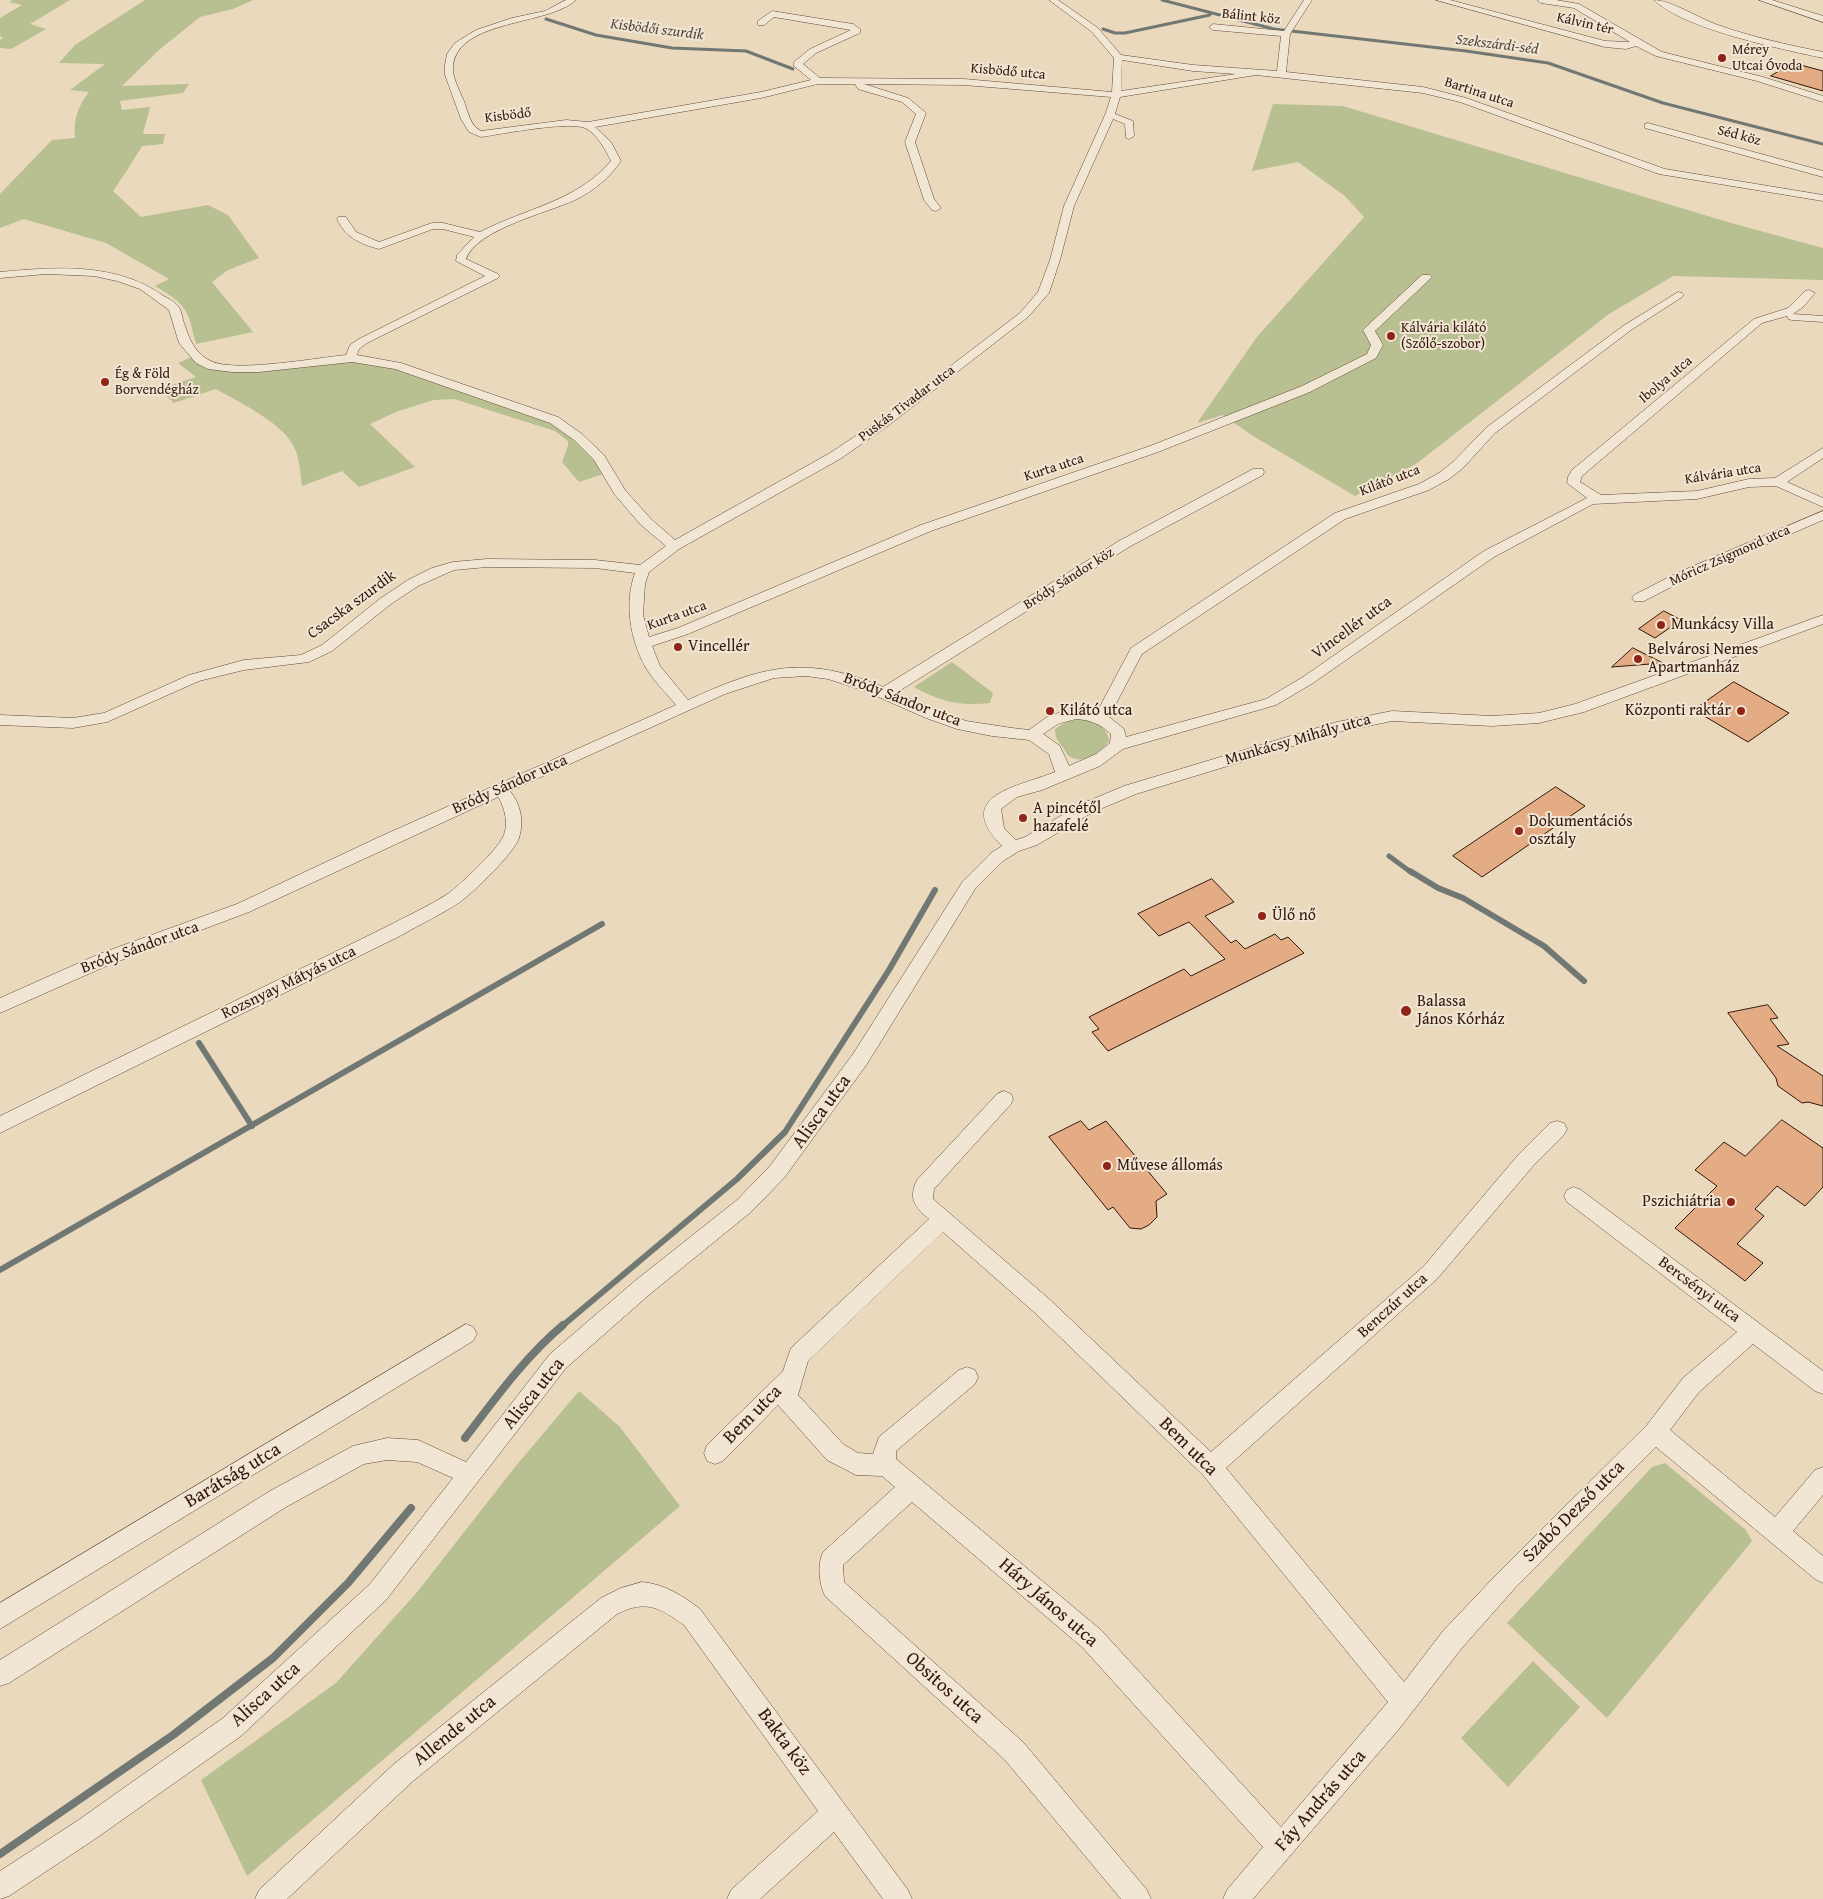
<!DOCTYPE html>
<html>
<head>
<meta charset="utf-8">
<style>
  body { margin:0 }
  canvas { display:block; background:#ead9bd }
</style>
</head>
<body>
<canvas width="1823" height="1899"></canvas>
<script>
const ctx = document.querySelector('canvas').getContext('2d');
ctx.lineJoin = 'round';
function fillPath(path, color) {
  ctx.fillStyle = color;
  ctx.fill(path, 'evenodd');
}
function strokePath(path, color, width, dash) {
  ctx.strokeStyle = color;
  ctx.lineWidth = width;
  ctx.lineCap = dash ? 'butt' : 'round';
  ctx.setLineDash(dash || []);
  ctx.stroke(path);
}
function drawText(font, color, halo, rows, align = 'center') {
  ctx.font = font + ' "Gentium Book Plus",serif';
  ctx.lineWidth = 4;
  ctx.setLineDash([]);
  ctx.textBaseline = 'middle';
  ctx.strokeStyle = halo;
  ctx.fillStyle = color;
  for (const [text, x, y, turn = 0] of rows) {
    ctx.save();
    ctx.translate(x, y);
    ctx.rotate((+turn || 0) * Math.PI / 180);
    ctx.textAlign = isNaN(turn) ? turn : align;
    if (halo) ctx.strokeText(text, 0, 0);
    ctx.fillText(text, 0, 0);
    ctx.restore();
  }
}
fillPath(new Path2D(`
  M 13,0 L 70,0 L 30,24 L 46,29 L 11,49 L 0,48 L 0,40 L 3,38 L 0,36 L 0,18 L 22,5 L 9,2 Z
  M 145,0 L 253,0 L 233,9 L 200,17 L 159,50 L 122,86 L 189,84 L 183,93 L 120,101 L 122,110 L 150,107 L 143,134 L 165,134 L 163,144 L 142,146 L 128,169 L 113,191 L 141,217 L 208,205 L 228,215 L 259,258 L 228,270 L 212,282 L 253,332 L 196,344 C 187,308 188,306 155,286 L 169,279 L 106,243 L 24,219 L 0,228 L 0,194 L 52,140 L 75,138 C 73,120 78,106 89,92 L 70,90 L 105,64 L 59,63 L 75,45 Z
  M 1273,104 L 1343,106 L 1731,223 L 1823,248 L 1823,280 L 1673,276 L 1609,314 L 1416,464 L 1355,496 L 1253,436 L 1223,415 L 1197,423 L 1257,337 L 1364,217 L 1346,197 L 1298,162 L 1252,171 Z
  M 194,356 L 232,368 L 352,358 L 397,366 L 554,420 L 609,472 L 579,482 L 562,462 L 568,446 L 568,441 L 555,431 L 454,399 L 433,400 L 396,412 L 370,424 L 415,467 L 359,487 L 342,471 L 302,486 C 300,473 300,459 294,447 C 283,423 239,402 216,389 L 174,403 L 160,389 L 196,377 L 178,363 Z
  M 952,662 L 993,693 L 990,703 C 959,706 941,702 914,687 Z
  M 1076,719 C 1091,721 1107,724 1109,741 C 1102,752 1082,766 1069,756 C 1066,754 1065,749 1062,746 C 1057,740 1055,738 1055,729 L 1069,720 Z
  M 579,1391 L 620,1427 L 680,1506 L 247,1876 L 201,1780 L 336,1683 L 418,1591 L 515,1467 Z
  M 1665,1463 L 1746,1530 L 1752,1541 L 1607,1718 L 1507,1623 L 1652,1467 Z
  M 1533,1661 L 1580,1707 L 1508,1787 L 1461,1738 Z`), '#b8bf90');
strokePath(new Path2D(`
  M 1162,0 L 1274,29 L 1466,51 L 1548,63 L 1663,103 L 1823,144
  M 546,19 L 596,35 L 672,48 L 746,51 L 793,69
  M 1103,29 L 1115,33 L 1125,33 L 1210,15`), '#717873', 3);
strokePath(new Path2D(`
  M 1389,856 L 1412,873`), '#717873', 5);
strokePath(new Path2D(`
  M 1410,871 L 1438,888 L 1463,898 L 1544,946 L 1584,981
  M 199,1043 L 252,1126
  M 0,1270 L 602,924
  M 561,1327 L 737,1179 L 785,1132 L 889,970 L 935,890`), '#717873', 6);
strokePath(new Path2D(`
  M 465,1438 C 495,1399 524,1358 563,1325
  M 0,1854 L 173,1735 L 273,1658 L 348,1583 L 411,1508`), '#717873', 8);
const building = new Path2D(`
  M 1793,63 L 1823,71 L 1823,91 L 1771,76 Z
  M 1664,611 L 1681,620 L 1655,638 L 1639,629 Z
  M 1633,648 L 1663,663 L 1612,667 Z
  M 1734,682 L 1789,713 L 1748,742 L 1694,710 Z
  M 1556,787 L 1585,806 L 1482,877 L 1453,856 Z
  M 1212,879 L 1234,902 L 1205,916 L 1231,943 L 1236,940 L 1245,949 L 1275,934 L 1281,940 L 1288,937 L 1304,953 L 1108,1051 L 1092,1032 L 1099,1029 L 1089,1017 L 1184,969 L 1191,976 L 1225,959 L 1189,922 L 1159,936 L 1138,914 Z
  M 1768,1005 L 1778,1018 L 1770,1019 L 1789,1044 L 1777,1046 L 1823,1076 L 1823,1106 L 1808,1102 L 1802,1103 L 1778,1086 L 1776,1078 L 1728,1013 Z
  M 1782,1120 L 1823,1148 L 1823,1187 L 1805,1206 L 1777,1186 L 1755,1209 L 1764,1216 L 1737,1244 L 1763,1263 L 1745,1281 L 1675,1228 L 1717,1186 L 1695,1170 L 1724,1142 L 1745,1156 Z
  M 1081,1121 L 1089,1130 L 1106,1121 L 1167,1194 L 1156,1201 L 1157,1217 L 1149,1225 L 1141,1229 L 1130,1228 L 1113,1207 L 1108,1210 L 1049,1137 Z`);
fillPath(building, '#e3ac85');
strokePath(building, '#34170b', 1);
const street = new Path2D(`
  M 566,0 L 576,0 C 548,26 458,19 453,66 C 452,77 459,89 463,99 C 468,110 469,125 481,131 L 566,120 L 588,122 L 761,92 L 811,80 L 794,66 L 794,62 L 810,49 L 851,30 L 774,17 L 764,25 L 758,25 L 758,21 L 772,11 L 853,24 L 860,29 L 860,33 L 816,53 L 803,64 L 820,78 L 964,79 L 1112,92 L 1114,58 L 1092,32 L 1049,0 L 1058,0 L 1098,28 L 1121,55 L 1193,65 L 1277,71 L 1281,36 L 1213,30 L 1209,27 L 1213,24 L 1284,31 L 1304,0 L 1312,0 L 1290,34 L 1286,72 L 1423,87 L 1466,98 L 1665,169 L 1823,195 L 1823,201 L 1659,174 L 1460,102 L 1423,93 L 1256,75 L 1120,97 L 1115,114 L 1133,121 L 1134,136 L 1129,139 L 1126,138 L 1125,124 L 1113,119 L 1074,206 L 1060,260 L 1049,293 L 1028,317 L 889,425 L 840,459 L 679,549 L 649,572 L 645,584 L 643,615 L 649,637 L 678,628 L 921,525 L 1150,446 L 1302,386 L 1367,354 L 1371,345 L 1363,330 L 1365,328 L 1422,275 L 1430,275 L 1432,277 L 1430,279 L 1375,331 L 1383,345 L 1376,358 L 1310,392 L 1158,452 L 931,531 L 688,634 L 652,646 L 660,666 L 688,700 C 763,666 804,654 883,687 L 1119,541 L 1253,469 L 1263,469 L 1264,472 L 1263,475 L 1129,547 L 896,693 L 966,721 L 1012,728 L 1029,730 L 1047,717 L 1064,711 L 1076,709 L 1097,712 L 1131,648 L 1335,513 L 1419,484 L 1439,473 L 1453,462 L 1487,427 L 1623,326 L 1678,292 L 1682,293 L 1684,295 L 1682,297 L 1631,330 L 1495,433 L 1463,468 L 1449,479 L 1429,490 L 1345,519 L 1142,654 L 1109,717 L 1124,729 L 1126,737 L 1266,699 L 1303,677 L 1484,551 L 1587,498 L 1567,483 L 1568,477 L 1572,470 L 1754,319 L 1788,308 L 1805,291 L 1809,290 L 1815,293 L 1803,307 L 1793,314 L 1823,316 L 1823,322 L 1792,320 L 1788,319 L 1787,316 L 1762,323 L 1582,476 L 1580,482 L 1601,495 L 1697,491 L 1749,479 L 1775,478 L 1823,448 L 1823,458 L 1787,482 L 1823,498 L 1823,507 L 1776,486 L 1749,487 L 1697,499 L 1593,504 L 1494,557 L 1313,683 L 1276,705 L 1123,749 L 1100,766 L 1042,790 L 1017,797 L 1001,809 L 1004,828 L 1016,840 L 1025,837 L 1081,804 L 1124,786 L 1337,722 L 1392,711 L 1492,716 L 1539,713 L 1575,704 L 1823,615 L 1823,624 L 1584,712 L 1539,723 L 1492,726 L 1392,721 L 1339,732 L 1136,794 L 1093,812 L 1037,845 L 1019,851 L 1003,861 L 975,889 L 867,1064 L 784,1178 L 751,1212 L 650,1294 L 566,1368 L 386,1600 L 241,1736 L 95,1839 L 9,1896 L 0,1899 L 0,1871 L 77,1821 L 223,1718 L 370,1584 L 453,1478 L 417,1462 L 387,1460 L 364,1464 L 286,1507 L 9,1683 L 0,1686 L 0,1660 L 270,1491 L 353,1446 L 387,1438 L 418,1440 L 466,1462 L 550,1354 L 636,1280 L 737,1200 L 770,1166 L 853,1054 L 963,881 L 991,853 L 1002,846 C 952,795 1018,787 1055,772 L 1049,754 L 1029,740 L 992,736 L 957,729 L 926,718 L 865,691 L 828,679 L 806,676 L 774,678 L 725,694 L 510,791 C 521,805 524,821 519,838 C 515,852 473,893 460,902 C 441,915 420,924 400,936 L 0,1133 L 0,1116 L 388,926 C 408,915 430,906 449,893 C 461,884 497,850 503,837 C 509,826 505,807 498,797 L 249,912 L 111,964 L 0,1013 L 0,998 L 99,954 L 237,904 L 377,838 L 676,705 C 666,693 654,681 646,668 C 630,640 624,603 635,573 L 595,568 L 487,567 L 454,570 L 418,586 L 391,604 L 332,651 L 309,662 L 244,670 L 199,681 L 107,722 L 73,728 L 0,725 L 0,715 L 73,718 L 104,713 L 189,675 L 244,660 L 301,655 L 322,645 L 381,598 L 408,580 L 432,568 L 453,562 L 487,559 L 595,560 L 640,565 L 666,546 L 641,525 L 615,495 L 594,460 L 574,440 L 550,423 L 395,369 L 352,362 L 259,372 L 232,372 L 208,369 L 196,363 L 179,343 L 169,310 L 140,289 L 117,281 L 94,276 L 46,274 L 0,278 L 0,272 C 55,267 115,262 162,295 C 167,298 174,301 178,306 C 181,309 182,316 183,320 C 189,338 194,354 213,362 C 238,372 316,358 346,355 L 350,345 L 359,339 L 485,276 L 456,261 L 457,255 L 474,237 L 443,229 L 433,229 L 379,249 C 360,244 345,237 337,219 L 338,217 L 346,217 L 356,232 L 379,242 L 432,223 L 443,223 L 480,232 C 526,208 576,202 611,161 C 606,150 596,133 585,128 C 569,121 501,134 481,137 L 469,132 L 461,119 L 445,75 L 445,65 L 447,54 L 455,43 L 476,30 L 512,18 L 545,11 ZM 1122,60 L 1193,71 L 1236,74 L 1121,91 ZM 818,84 L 855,84 L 858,89 L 902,102 L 916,114 L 905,142 L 924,200 L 932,210 L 936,211 L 941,208 L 934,199 L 915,142 L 926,113 L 908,98 L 864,84 L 964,85 L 1111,97 L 1105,115 L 1064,206 L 1050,260 L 1038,292 L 1020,313 L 881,419 L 830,453 L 675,540 L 651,519 L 625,490 L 604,455 L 582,434 L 558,417 L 401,363 L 357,355 L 359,349 L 367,343 L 498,278 L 500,276 L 498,274 L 466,259 C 477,229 547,213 575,200 C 594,191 609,178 621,161 L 611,142 L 595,127 L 761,98 ZM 1076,719 C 1091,720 1100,724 1111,734 L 1110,743 L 1096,754 L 1069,766 L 1060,746 L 1043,734 L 1058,724 Z
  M 1436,0 L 1450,0 L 1605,41 L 1630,42 L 1574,8 L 1541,3 L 1537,0 L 1556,0 L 1579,4 L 1662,52 L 1763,77 L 1823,96 L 1823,102 L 1757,81 L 1656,56 L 1636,46 L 1626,49 L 1605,47 Z
  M 1654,0 C 1671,0 1700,19 1718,25 C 1752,37 1788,45 1823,52 L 1823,58 C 1781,49 1683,29 1654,0 Z
  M 1759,0 L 1772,0 L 1823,16 L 1823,22 Z
  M 1648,123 L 1823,171 L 1823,177 L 1645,128 L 1645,124 Z
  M 1823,511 L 1823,520 L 1687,579 L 1644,601 L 1634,601 L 1632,598 L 1634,595 L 1677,573 Z
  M 1004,1091 L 1011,1094 L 1013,1099 L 1011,1104 L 934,1189 L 933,1199 L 1048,1298 L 1211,1452 L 1423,1267 L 1519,1154 L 1550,1123 L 1557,1121 L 1564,1123 L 1567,1129 L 1564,1135 L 1533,1166 L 1437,1279 L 1226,1468 L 1404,1682 L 1443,1631 L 1499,1572 L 1647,1425 L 1683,1378 L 1737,1332 L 1567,1202 L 1564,1196 L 1567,1190 L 1574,1187 L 1581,1190 L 1823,1371 L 1823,1394 L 1815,1391 L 1753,1344 L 1699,1392 L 1670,1430 L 1775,1517 L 1815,1470 L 1823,1467 L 1823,1495 L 1793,1531 L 1823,1556 L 1823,1583 L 1815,1579 L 1656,1447 L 1515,1588 L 1461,1649 L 1399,1729 L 1253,1899 L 1223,1899 L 1227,1890 L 1263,1847 L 1083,1648 L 912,1502 L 843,1565 L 844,1582 L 1023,1742 L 1147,1890 L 1151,1899 L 1121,1899 L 1005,1760 L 825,1596 C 819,1583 817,1565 823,1552 L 895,1487 L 882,1476 L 856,1475 L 827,1460 L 778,1405 L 723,1461 L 715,1464 L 707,1461 L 704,1453 L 707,1445 L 783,1371 L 791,1348 L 929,1219 C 915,1207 908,1199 917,1180 L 997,1094 ZM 943,1232 L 1034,1312 L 1203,1475 L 1388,1702 L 1281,1827 L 1101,1630 L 896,1459 L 896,1451 L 975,1384 L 978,1377 L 975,1370 L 967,1367 L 959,1370 L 879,1437 L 873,1454 L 858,1453 L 843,1444 L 798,1395 L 808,1361 Z
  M 466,1324 L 473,1327 L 477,1334 L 473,1341 L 0,1629 L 0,1603 Z
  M 642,1582 C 665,1584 683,1596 700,1609 L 908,1890 L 912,1899 L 883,1899 L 834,1832 L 760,1899 L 727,1899 L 731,1890 L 818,1811 L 684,1625 C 660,1608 646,1599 617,1614 L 412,1782 L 287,1899 L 255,1899 L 259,1890 L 394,1764 L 601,1598 L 621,1588 Z`);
strokePath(street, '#624838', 1);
fillPath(street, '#f1e6d4');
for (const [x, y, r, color] of [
  [1722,58,5,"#8f2418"],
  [1391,336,5,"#8f2418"],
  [105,382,5,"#8f2418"],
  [1661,625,5,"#8f2418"],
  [678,647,5,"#8f2418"],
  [1638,659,5,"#8f2418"],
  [1050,711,5,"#8f2418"],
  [1741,711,5,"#8f2418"],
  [1023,818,5,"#8f2418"],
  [1519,831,5,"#8f2418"],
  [1262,916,5,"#8f2418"],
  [1406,1011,6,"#8f2418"],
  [1107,1166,5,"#8f2418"],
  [1731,1202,5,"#8f2418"]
]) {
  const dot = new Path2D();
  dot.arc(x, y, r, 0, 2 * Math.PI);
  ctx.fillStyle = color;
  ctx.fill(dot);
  strokePath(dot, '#f1e6d4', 2);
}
drawText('14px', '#34170b', '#f1e6d4', [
  ["Bálint köz",1251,17,6],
  ["Kálvin tér",1585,24,13],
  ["Kisbödő utca",1008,72,5],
  ["Bartina utca",1479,93,18],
  ["Kisbödő",508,116,-7],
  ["Séd köz",1739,136,15],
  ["Ibolya utca",1666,380,-40],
  ["Puskás Tivadar utca",907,404,-37],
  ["Kurta utca",1054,468,-18],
  ["Kálvária utca",1723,474,-9],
  ["Kilátó utca",1390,481,-21],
  ["Móricz Zsigmond utca",1730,556,-24],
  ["Bródy Sándor köz",1069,579,-32],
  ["Kurta utca",677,616,-20]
]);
drawText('14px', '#34170b', '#f1e6d4', [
  ["Mérey",1732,50],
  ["Utcai Óvoda",1732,66],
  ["Kálvária kilátó",1401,328],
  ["(Szőlő-szobor)",1401,344],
  ["Ég & Föld",115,374],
  ["Borvendégház",115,390]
], 'left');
drawText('italic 15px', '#53483f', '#f1e6d4', [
  ["Kisbödői szurdik",657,30,7],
  ["Szekszárdi-séd",1497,45,7]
]);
drawText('16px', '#34170b', '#f1e6d4', [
  ["Csacska szurdik",352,605,-36],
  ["Vincellér utca",1352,628,-36],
  ["Bródy Sándor utca",902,700,21],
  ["Munkácsy Mihály utca",1298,740,-16],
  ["Bródy Sándor utca",510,785,-24],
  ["Bródy Sándor utca",140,948,-20],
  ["Rozsnyay Mátyás utca",289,983,-26],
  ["Bercsényi utca",1699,1290,37],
  ["Benczúr utca",1393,1306,-42]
]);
drawText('16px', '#34170b', '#f1e6d4', [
  ["Munkácsy Villa",1671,625],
  ["Vincellér",688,647],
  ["Belvárosi Nemes",1648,650],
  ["Apartmanház",1648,668],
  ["Kilátó utca",1060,711],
  ["Központi raktár",1731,711,"right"],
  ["A pincétől",1033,809],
  ["hazafelé",1033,827],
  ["Dokumentációs",1529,822],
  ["osztály",1529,840],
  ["Ülő nő",1272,916],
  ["Balassa",1417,1002],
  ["János Kórház",1417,1020],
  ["Művese állomás",1117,1166],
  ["Pszichiátria",1721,1202,"right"]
], 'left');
drawText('19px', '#34170b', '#f1e6d4', [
  ["Alisca utca",822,1112,-54],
  ["Alisca utca",534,1394,-51],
  ["Bem utca",753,1415,-45],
  ["Bem utca",1188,1447,45],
  ["Barátság utca",233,1476,-31],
  ["Szabó Dezső utca",1574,1512,-45],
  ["Háry János utca",1048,1603,41],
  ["Obsitos utca",944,1688,42],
  ["Alisca utca",266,1695,-42],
  ["Allende utca",455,1731,-39],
  ["Bakta köz",784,1742,54],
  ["Fáy András utca",1321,1801,-49]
]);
</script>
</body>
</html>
